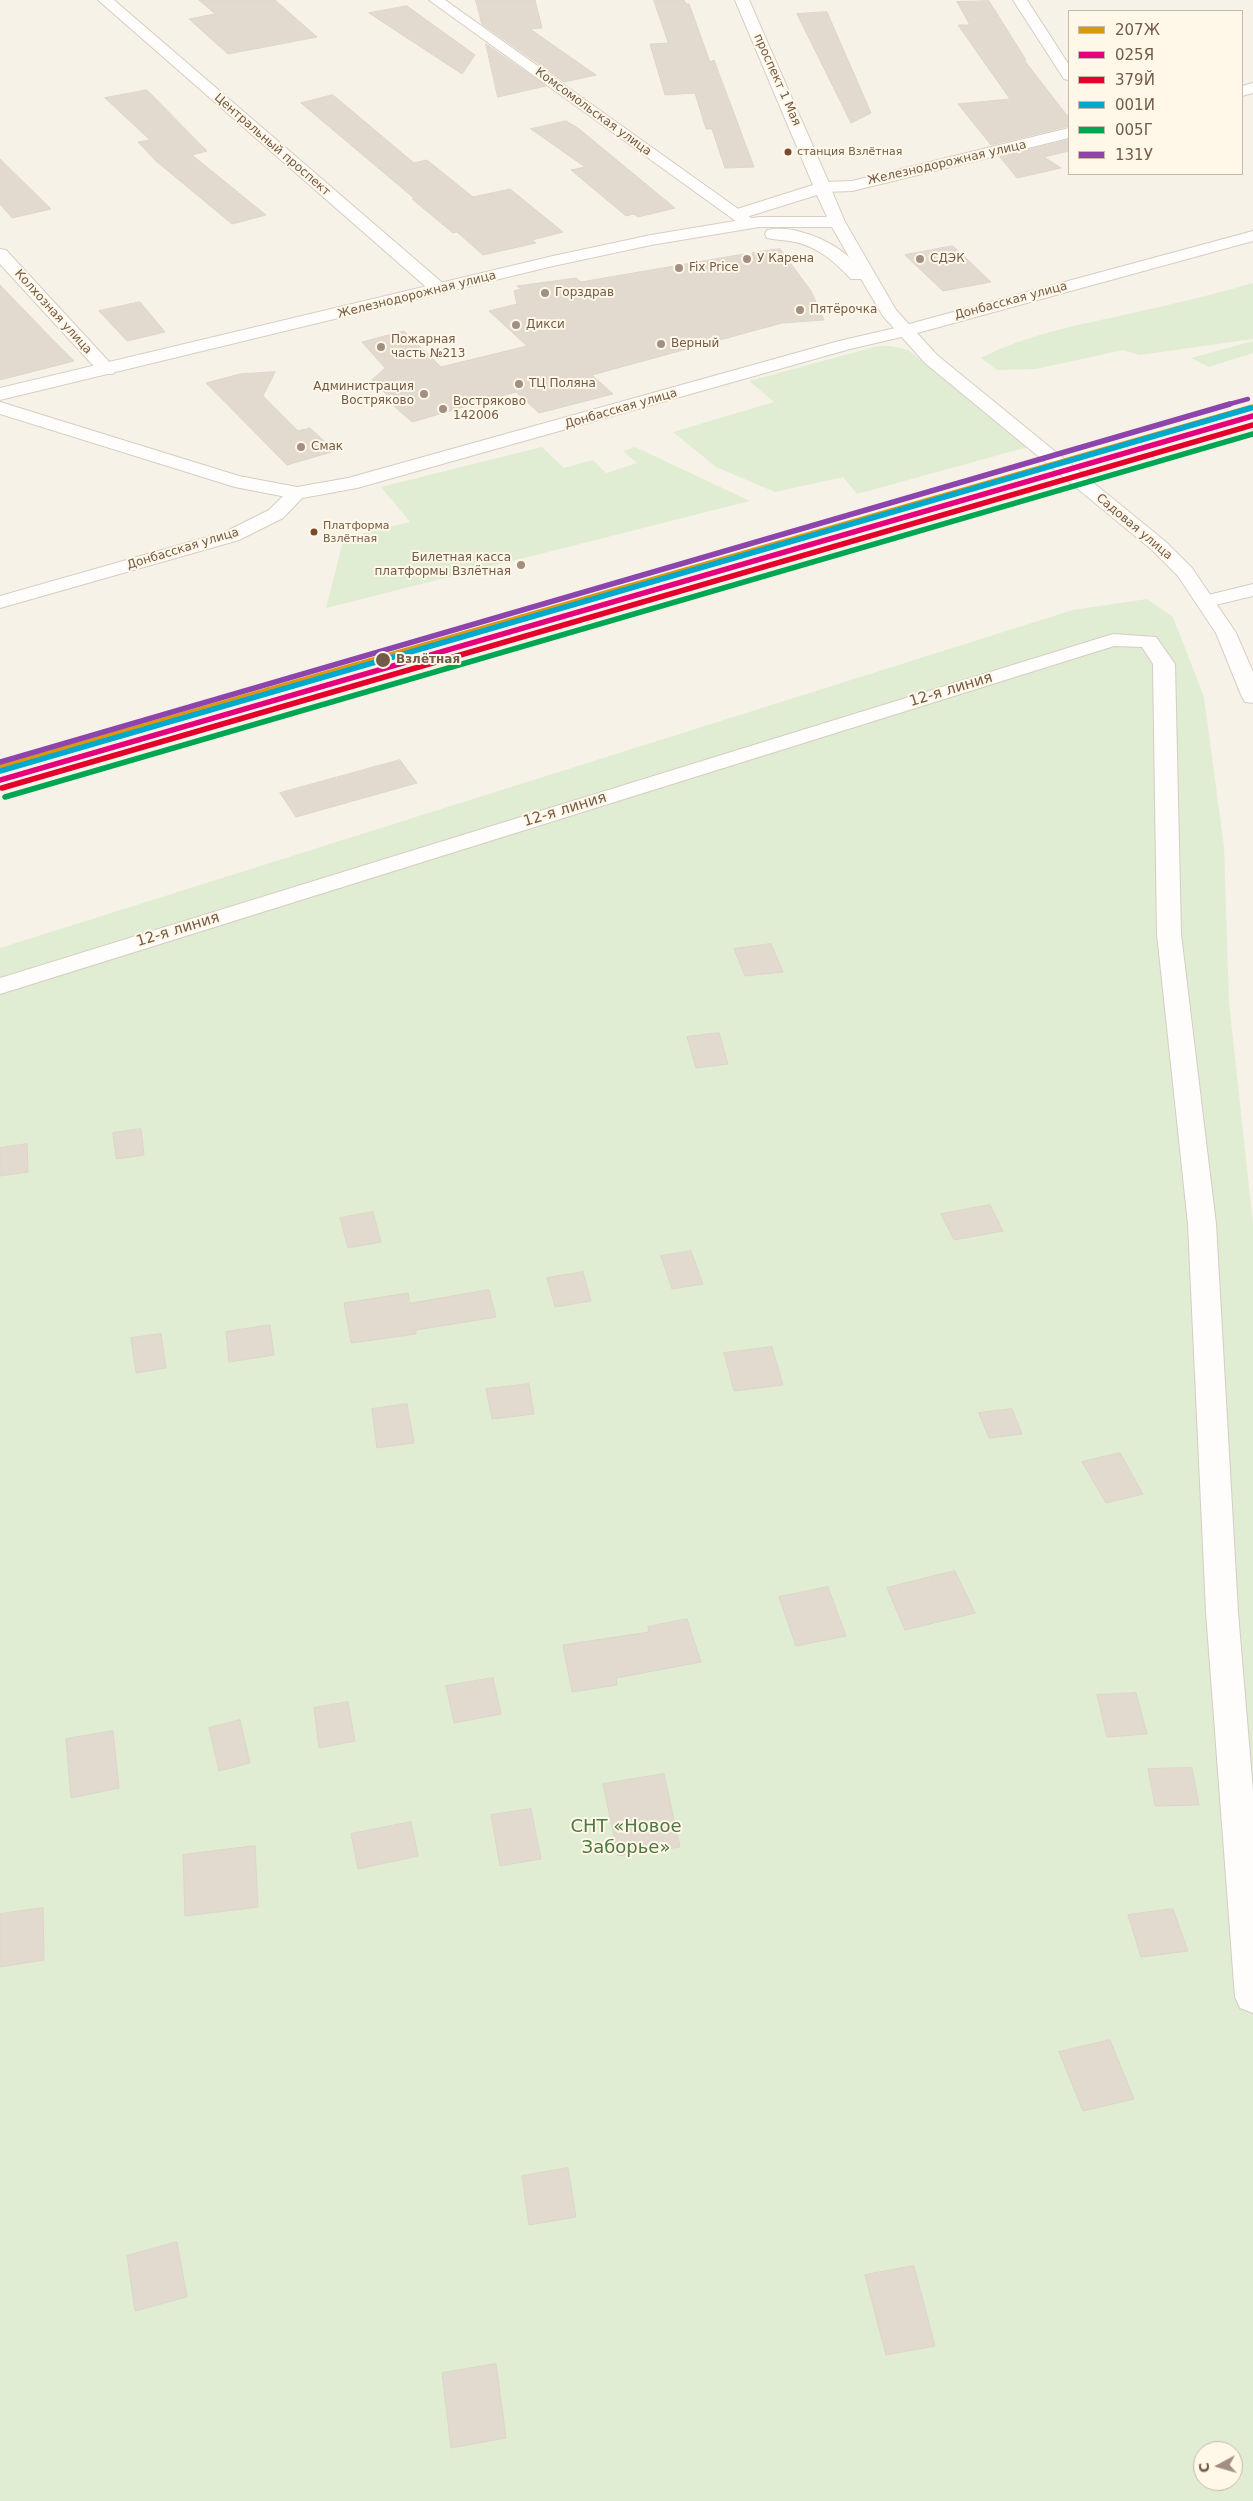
<!DOCTYPE html>
<html>
<head>
<meta charset="utf-8">
<style>
  body { margin:0 }
  #map { position:relative; width:1253px; height:2501px; overflow:hidden; background:#f6f2e8; font-family:"DejaVu Sans",sans-serif }
  canvas { display:block }
  .legend { position:absolute; left:1068px; top:10px; width:175px; height:165px; box-sizing:border-box; background:#fff7e7; border:1px solid #c7b9a8; margin:0; padding:6px 9px; list-style:none; font-size:15px; color:#735b49 }
  .legend li { display:flex; align-items:center; gap:10px; height:25px }
  .legend b { width:25px; border:1px solid #c7b9a8 }
  .north { position:absolute; left:1193px; top:2441px; width:50px; height:50px; box-sizing:border-box; background:#fff7e7; border:1px solid #c7b9a8; border-radius:50%; rotate:264deg; font-size:14px; font-weight:700; line-height:20px; text-align:center; color:#735b49 }
  .north::after { content:''; display:block; margin:auto; width:18px; height:22px; background:#a19081; clip-path:polygon(50% 0,100% 100%,50% 72%,0 100%) }
</style>
</head>
<body>
<div id="map">
<canvas width="1253" height="2501"></canvas>
<ul class="legend">
<li><b style="height:6px;background:#dd970f"></b>207Ж</li>
<li><b style="height:6px;background:#e5007d"></b>025Я</li>
<li><b style="height:6px;background:#e4002b"></b>379Й</li>
<li><b style="height:6px;background:#00a9ce"></b>001И</li>
<li><b style="height:6px;background:#00a651"></b>005Г</li>
<li><b style="height:6px;background:#8e44ad"></b>131У</li>
</ul>
<div class="north">С</div>
</div>
<script>
const ctx = document.querySelector('canvas').getContext('2d');
ctx.lineJoin = 'round';
function fillPath(path, color) {
  ctx.fillStyle = color;
  ctx.fill(path, 'evenodd');
}
function strokePath(path, color, width, dash) {
  ctx.strokeStyle = color;
  ctx.lineWidth = width;
  ctx.lineCap = dash ? 'butt' : 'round';
  ctx.setLineDash(dash || []);
  ctx.stroke(path);
}
function drawText(font, color, halo, rows, align = 'center') {
  ctx.font = font + ' "DejaVu Sans",sans-serif';
  ctx.lineWidth = 4;
  ctx.setLineDash([]);
  ctx.textBaseline = 'middle';
  ctx.strokeStyle = halo;
  ctx.fillStyle = color;
  for (const [text, x, y, turn = 0] of rows) {
    ctx.save();
    ctx.translate(x, y);
    ctx.rotate((+turn || 0) * Math.PI / 180);
    ctx.textAlign = isNaN(turn) ? turn : align;
    if (halo) ctx.strokeText(text, 0, 0);
    ctx.fillText(text, 0, 0);
    ctx.restore();
  }
}
fillPath(new Path2D(`
  M 1253,283 L 1253,339 L 1140,355 L 1123,350 L 1036,369 L 997,370 L 981,358 C 1024,336 1072,326 1119,316 C 1164,306 1209,296 1253,283 Z
  M 1253,341 L 1253,353 L 1209,367 L 1191,358 Z
  M 878,346 L 891,346 L 908,350 L 1028,447 L 857,494 L 843,477 L 775,492 L 716,467 L 673,432 L 774,402 L 749,381 Z
  M 542,447 L 564,468 L 593,460 L 606,473 L 637,463 L 623,451 L 635,447 L 750,501 L 326,608 L 344,538 L 410,522 L 381,487 Z
  M 1147,599 L 1173,617 L 1204,697 L 1224,847 L 1229,1002 L 1253,1224 L 1253,2501 L 0,2501 L 0,948 L 1073,610 ZM 1203,2451 L 1233,2451 L 1233,2481 L 1203,2481 Z`), '#e0edd2');
const building = new Path2D(`
  M 199,0 L 275,0 L 317,37 L 228,54 L 189,19 L 215,14 Z
  M 476,0 L 535,0 L 542,28 L 530,29 L 596,75 L 564,82 L 482,24 Z
  M 654,0 L 684,0 L 686,4 L 689,4 L 710,62 L 714,60 L 754,167 L 725,168 L 712,129 L 706,129 L 695,93 L 665,95 L 650,44 L 668,43 Z
  M 989,1 L 1026,60 L 1024,60 L 1069,118 L 1069,126 L 991,145 L 958,104 L 1010,99 L 958,25 L 970,25 L 957,2 Z
  M 407,6 L 475,55 L 462,74 L 369,13 Z
  M 827,12 L 871,113 L 851,123 L 797,14 Z
  M 486,44 L 546,86 L 498,97 Z
  M 147,90 L 207,151 L 192,155 L 266,215 L 232,224 L 156,161 L 138,142 L 150,140 L 105,98 Z
  M 333,95 L 414,163 L 427,160 L 473,197 L 510,189 L 563,232 L 532,240 L 536,243 L 483,255 L 457,232 L 453,233 L 412,199 L 415,199 L 301,103 Z
  M 566,121 L 578,128 L 675,208 L 638,217 L 634,214 L 626,216 L 571,170 L 585,167 L 531,129 Z
  M 1069,140 L 1069,151 L 1044,157 L 1061,168 L 1017,178 L 1000,157 Z
  M 0,159 L 51,209 L 12,218 L 0,204 Z
  M 953,246 L 991,282 L 943,291 L 905,255 Z
  M 780,249 L 811,291 L 824,320 L 782,323 L 592,375 L 613,394 L 539,413 L 516,392 L 412,422 L 386,399 L 390,398 L 372,380 L 385,368 L 362,342 L 404,331 L 441,367 L 527,346 L 489,311 L 517,304 L 514,291 L 521,289 L 517,286 L 576,278 L 581,282 L 744,254 L 755,262 L 752,253 Z
  M 0,285 L 52,339 L 74,361 L 0,380 Z
  M 140,302 L 165,332 L 127,341 L 99,311 Z
  M 275,372 L 263,396 L 298,431 L 310,428 L 335,451 L 287,465 L 206,383 L 240,374 Z
  M 400,760 L 417,783 L 296,817 L 280,793 Z
  M 771,944 L 783,972 L 745,976 L 734,949 Z
  M 719,1033 L 728,1064 L 696,1068 L 687,1037 Z
  M 141,1129 L 144,1155 L 116,1159 L 113,1133 Z
  M 27,1144 L 28,1172 L 0,1176 L 0,1148 Z
  M 990,1205 L 1003,1231 L 954,1240 L 941,1214 Z
  M 373,1212 L 381,1242 L 348,1248 L 340,1218 Z
  M 691,1251 L 703,1284 L 672,1289 L 661,1256 Z
  M 583,1272 L 591,1301 L 555,1307 L 547,1278 Z
  M 489,1290 L 496,1317 L 416,1330 L 416,1334 L 351,1343 L 344,1303 L 408,1293 L 410,1303 Z
  M 270,1325 L 274,1355 L 229,1362 L 226,1332 Z
  M 161,1334 L 166,1368 L 136,1373 L 131,1338 Z
  M 772,1347 L 783,1385 L 734,1391 L 724,1353 Z
  M 529,1384 L 534,1414 L 492,1419 L 486,1389 Z
  M 407,1404 L 414,1443 L 377,1448 L 372,1409 Z
  M 1012,1409 L 1022,1434 L 989,1438 L 979,1413 Z
  M 1120,1453 L 1143,1494 L 1106,1503 L 1082,1462 Z
  M 955,1571 L 975,1613 L 905,1630 L 887,1588 Z
  M 828,1587 L 846,1636 L 796,1646 L 779,1597 Z
  M 687,1619 L 701,1662 L 616,1678 L 617,1685 L 572,1692 L 563,1645 L 649,1632 L 648,1627 Z
  M 493,1678 L 501,1714 L 454,1723 L 446,1686 Z
  M 1136,1693 L 1147,1734 L 1107,1737 L 1097,1695 Z
  M 348,1702 L 355,1741 L 319,1748 L 314,1708 Z
  M 240,1720 L 250,1763 L 219,1771 L 209,1728 Z
  M 113,1731 L 119,1788 L 71,1798 L 66,1739 Z
  M 1192,1768 L 1199,1805 L 1155,1806 L 1148,1769 Z
  M 664,1774 L 680,1847 L 618,1856 L 603,1784 Z
  M 531,1809 L 541,1859 L 500,1866 L 491,1815 Z
  M 411,1822 L 418,1856 L 358,1869 L 351,1834 Z
  M 255,1846 L 258,1907 L 185,1916 L 183,1855 Z
  M 43,1908 L 44,1960 L 0,1967 L 0,1914 Z
  M 1173,1909 L 1188,1951 L 1141,1957 L 1128,1915 Z
  M 1110,2040 L 1134,2099 L 1083,2111 L 1059,2052 Z
  M 568,2168 L 576,2217 L 529,2225 L 522,2176 Z
  M 177,2242 L 187,2297 L 135,2311 L 127,2256 Z
  M 914,2266 L 935,2346 L 886,2355 L 865,2275 Z
  M 496,2364 L 506,2438 L 451,2448 L 442,2373 Z`);
fillPath(building, '#e2dacf');
strokePath(building, '#ded5ca', 1);
const minor = new Path2D(`
  M 429,0 L 445,0 L 758,223 L 756,227 L 744,227 Z
  M 1013,0 L 1027,0 L 1069,65 L 1069,80 L 1064,79 Z
  M 1253,231 L 1253,241 L 910,335 L 898,335 L 895,331 L 898,327 Z
  M 0,249 L 6,250 L 113,366 L 116,370 L 113,374 L 101,374 L 0,264 Z
  M 297,487 L 304,489 L 307,493 L 283,518 L 239,540 L 0,608 L 0,596 L 225,532 L 269,510 L 290,489 Z
  M 1113,634 L 1156,637 L 1175,664 L 1181,934 L 1216,1224 L 1238,1612 L 1253,1791 L 1253,2013 L 1240,2008 L 1235,1997 L 1206,1612 L 1188,1224 L 1157,934 L 1153,664 L 1142,647 L 1114,646 L 0,994 L 0,978 Z`);
const tertiary = new Path2D(`
  M 98,0 L 114,0 L 445,285 L 448,289 L 445,293 L 433,293 Z
  M 1253,83 L 1253,93 L 1242,96 L 1242,86 Z
  M 1069,128 L 1069,138 L 852,191 L 824,192 L 816,187 L 824,182 L 852,181 Z
  M 904,326 L 910,327 L 913,331 L 910,335 L 850,349 L 357,488 L 297,499 L 235,487 L 0,414 L 0,402 L 239,476 L 297,487 L 348,478 L 839,341 Z
  M 1253,584 L 1253,596 L 1207,607 L 1200,605 L 1197,601 L 1200,597 Z`);
const secondary = new Path2D(`
  M 735,0 L 749,0 L 829,183 L 832,187 L 831,189 L 845,222 L 896,310 L 937,355 L 1166,542 L 1192,568 L 1236,633 L 1253,672 L 1253,703 L 1245,702 L 1242,697 L 1216,633 L 1178,576 L 1152,550 L 925,363 L 883,316 L 861,279 L 851,279 C 835,262 818,247 795,242 C 786,240 776,240 767,238 L 765,234 L 767,230 C 793,224 830,240 849,257 L 832,227 L 759,227 L 651,245 L 553,266 L 0,400 L 0,388 L 553,256 L 651,235 L 759,217 L 827,217 L 817,195 L 743,218 L 737,217 L 735,213 L 737,209 L 813,185 Z`);
strokePath(minor, '#d5cdc3', 2);
strokePath(tertiary, '#d5cdc3', 2);
strokePath(secondary, '#d7cec4', 2);
fillPath(minor, '#fefdfc');
fillPath(tertiary, '#fefdfc');
fillPath(secondary, '#fefdfc');
strokePath(new Path2D(`
  M 0,767 L 1253,407`), '#dd970f', 5.5);
strokePath(new Path2D(`
  M 0,780 L 1253,416`), '#e5007d', 5.5);
strokePath(new Path2D(`
  M 2,788 L 1253,425`), '#e4002b', 5.5);
strokePath(new Path2D(`
  M 0,771 L 1251,408`), '#00a9ce', 5.5);
strokePath(new Path2D(`
  M 5,797 L 1253,434`), '#00a651', 5.5);
strokePath(new Path2D(`
  M 1226,405 L 1248,399`), '#8e44ad', 4.5);
strokePath(new Path2D(`
  M 0,762 L 1230,404`), '#8e44ad', 5.5);
for (const [x, y, r, color] of [
  [788,152,4.5,"#7a4b2a"],
  [747,259,5,"#a19081"],
  [920,259,5,"#a19081"],
  [679,268,5,"#a19081"],
  [545,293,5,"#a19081"],
  [800,310,5,"#a19081"],
  [516,325,5,"#a19081"],
  [661,344,5,"#a19081"],
  [381,347,5,"#a19081"],
  [519,384,5,"#a19081"],
  [424,394,5,"#a19081"],
  [443,409,5,"#a19081"],
  [301,447,5,"#a19081"],
  [314,532,4.5,"#7a4b2a"],
  [521,565,5,"#a19081"],
  [383,660,8,"#735b49"]
]) {
  const dot = new Path2D();
  dot.arc(x, y, r, 0, 2 * Math.PI);
  ctx.fillStyle = color;
  ctx.fill(dot);
  strokePath(dot, '#fff7e7', 2);
}
drawText('11px', '#735b49', '#fff7e7', [
  ["станция Взлётная",797,152],
  ["Платформа",323,526],
  ["Взлётная",323,539]
], 'left');
drawText('12px', '#735b49', '#fff7e7', [
  ["проспект 1 Мая",777,80,66],
  ["Комсомольская улица",593,112,36],
  ["Центральный проспект",272,145,41],
  ["Железнодорожная улица",947,163,-13],
  ["Железнодорожная улица",417,295,-14],
  ["Донбасская улица",1011,301,-15],
  ["Колхозная улица",53,312,48],
  ["Донбасская улица",621,409,-16],
  ["Садовая улица",1134,527,40],
  ["Донбасская улица",183,549,-17]
]);
drawText('12px', '#735b49', '#fff7e7', [
  ["У Карена",757,259],
  ["СДЭК",930,259],
  ["Fix Price",689,268],
  ["Горздрав",555,293],
  ["Пятёрочка",810,310],
  ["Дикси",526,325],
  ["Пожарная",391,340],
  ["часть №213",391,354],
  ["Верный",671,344],
  ["ТЦ Поляна",529,384],
  ["Администрация",414,387,"right"],
  ["Востряково",414,401,"right"],
  ["Востряково",453,402],
  ["142006",453,416],
  ["Смак",311,447],
  ["Билетная касса",511,558,"right"],
  ["платформы Взлётная",511,572,"right"]
], 'left');
drawText('bold 12px', '#735b49', '#fff7e7', [
  ["Взлётная",396,660]
], 'left');
drawText('15px', '#735b49', '#fff7e7', [
  ["12-я линия",951,690,-17],
  ["12-я линия",565,810,-17],
  ["12-я линия",178,930,-17]
]);
drawText('18px', '#4d7841', '#fff7e7', [
  ["СНТ «Новое",626,1827],
  ["Заборье»",626,1848]
]);
</script>
</body>
</html>
